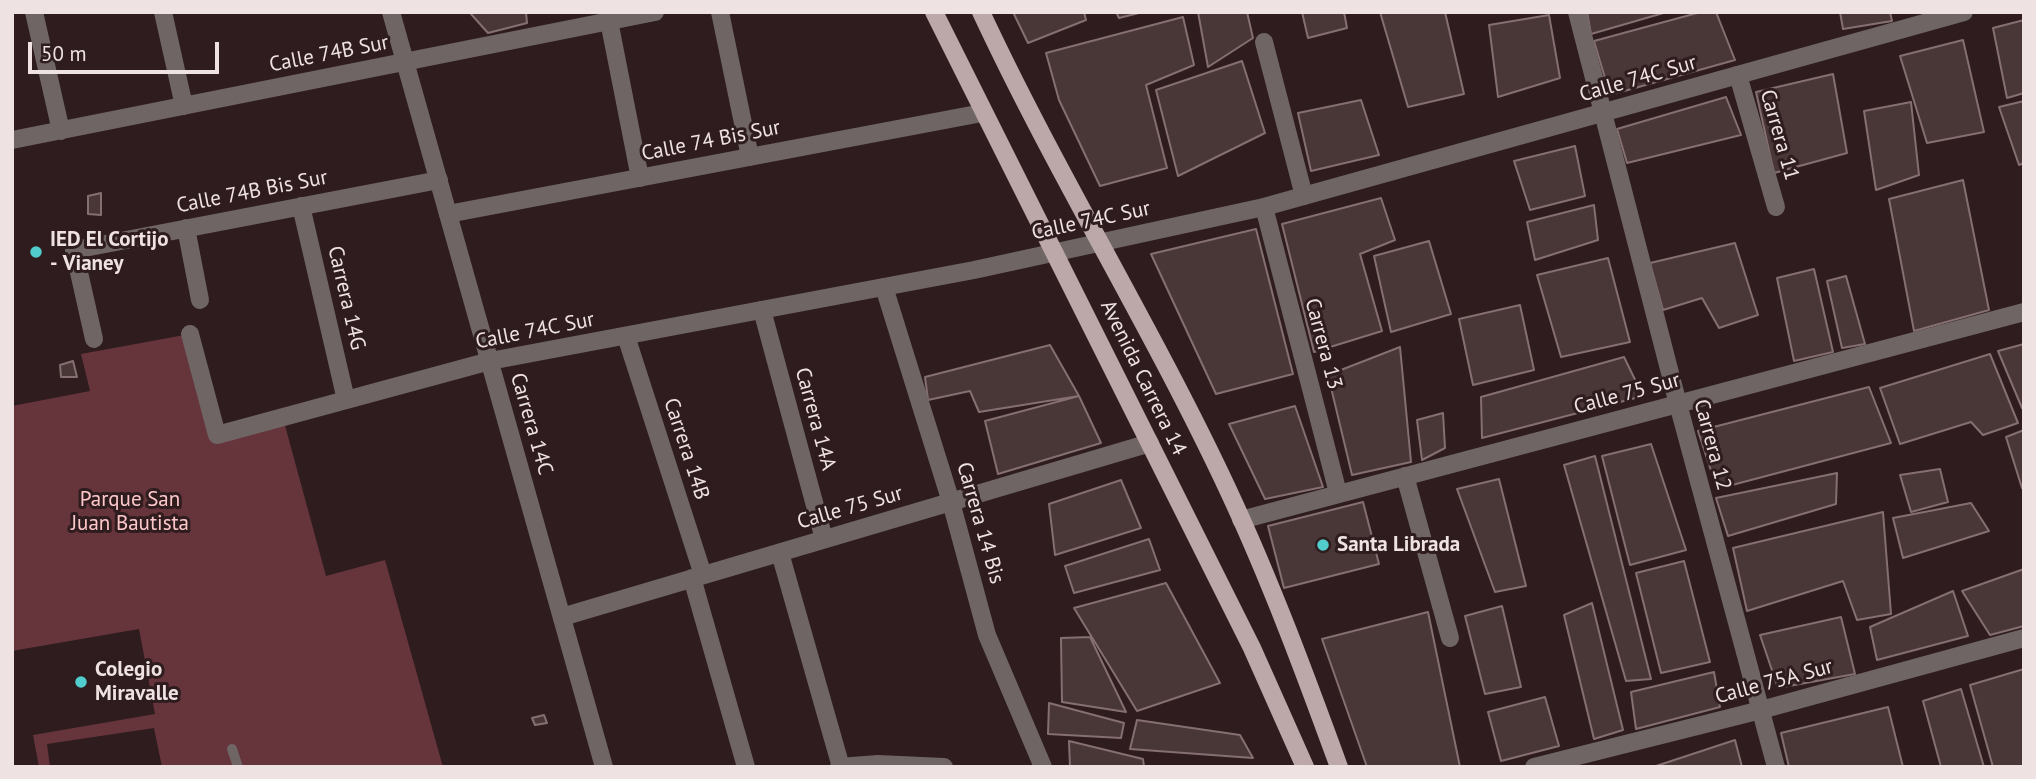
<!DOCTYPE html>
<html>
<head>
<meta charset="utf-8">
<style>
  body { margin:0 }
  #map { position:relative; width:2036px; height:779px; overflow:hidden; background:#2e1c1e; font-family:"PT Sans",sans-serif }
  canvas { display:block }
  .frame { position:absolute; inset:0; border:14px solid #efe2e3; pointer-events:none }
  .scale { position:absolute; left:28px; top:42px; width:191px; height:32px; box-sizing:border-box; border:4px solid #efe2e3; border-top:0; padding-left:9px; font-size:21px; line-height:24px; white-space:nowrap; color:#efe2e3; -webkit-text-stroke:5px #2e1c1e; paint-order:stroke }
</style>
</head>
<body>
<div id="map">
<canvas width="2036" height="779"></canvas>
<div class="frame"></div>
<div class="scale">50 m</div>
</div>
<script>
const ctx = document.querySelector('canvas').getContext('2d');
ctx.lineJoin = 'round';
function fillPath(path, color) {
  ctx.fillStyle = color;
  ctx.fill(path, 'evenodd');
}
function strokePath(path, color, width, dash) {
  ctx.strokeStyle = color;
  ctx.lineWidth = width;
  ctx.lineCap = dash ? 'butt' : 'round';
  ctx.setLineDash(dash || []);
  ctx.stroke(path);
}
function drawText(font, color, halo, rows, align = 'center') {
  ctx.font = font + ' "PT Sans",sans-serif';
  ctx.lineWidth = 6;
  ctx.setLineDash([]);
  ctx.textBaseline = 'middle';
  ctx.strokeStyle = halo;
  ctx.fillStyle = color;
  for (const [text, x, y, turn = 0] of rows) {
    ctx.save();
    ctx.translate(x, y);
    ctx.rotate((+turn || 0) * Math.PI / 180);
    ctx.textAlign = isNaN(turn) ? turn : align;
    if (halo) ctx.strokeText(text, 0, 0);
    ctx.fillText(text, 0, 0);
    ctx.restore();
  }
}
fillPath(new Path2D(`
  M 190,334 L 217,435 L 283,418 L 326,576 L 385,560 L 443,767 L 162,767 L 154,728 L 47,744 L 50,767 L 39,767 L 33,735 L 155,714 L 139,629 L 12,651 L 12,406 L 90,391 L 81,354 Z`), '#66353b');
const building = new Path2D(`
  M 475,12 L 526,12 L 527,23 L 488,33 L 471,14 Z
  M 1013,12 L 1084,12 L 1086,20 L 1028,43 Z
  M 1116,12 L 1143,12 L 1119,18 Z
  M 1198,12 L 1247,12 L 1253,38 L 1208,67 Z
  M 1302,12 L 1344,12 L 1347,28 L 1308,38 Z
  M 1380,12 L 1445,12 L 1464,94 L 1408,107 Z
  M 1587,12 L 1667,12 L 1591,34 Z
  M 1701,12 L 1716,12 L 1735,60 L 1610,95 L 1594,41 Z
  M 1840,12 L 1890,12 L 1892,21 L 1843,29 Z
  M 1549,15 L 1560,78 L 1498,97 L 1489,25 Z
  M 1183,17 L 1194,65 L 1146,85 L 1167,168 L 1100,186 L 1059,100 L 1046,53 Z
  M 2024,20 L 2024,93 L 2007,98 L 1993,28 Z
  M 1963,40 L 1984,132 L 1927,143 L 1900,56 Z
  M 1242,61 L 1265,133 L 1178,176 L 1156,90 Z
  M 1833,74 L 1847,153 L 1774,173 L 1756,92 Z
  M 1726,97 L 1741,135 L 1627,163 L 1617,129 Z
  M 1361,100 L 1379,155 L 1311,171 L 1298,113 Z
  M 2024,101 L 2024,163 L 2019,165 L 1999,107 Z
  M 1911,102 L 1919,175 L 1876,190 L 1864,111 Z
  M 1575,146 L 1585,196 L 1530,210 L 1514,161 Z
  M 1963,180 L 1989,310 L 1914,331 L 1889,199 Z
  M 101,193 L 101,215 L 88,214 L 88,196 Z
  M 1381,198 L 1395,240 L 1360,254 L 1382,331 L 1314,352 L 1282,224 Z
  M 1594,205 L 1598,240 L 1535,260 L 1527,222 Z
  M 1256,229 L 1293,374 L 1216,394 L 1151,254 Z
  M 1429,241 L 1451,314 L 1391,332 L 1374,256 Z
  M 1735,243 L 1758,315 L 1719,328 L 1702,298 L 1663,310 L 1650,263 Z
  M 1608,258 L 1630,342 L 1561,357 L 1537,275 Z
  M 1814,269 L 1833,352 L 1794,361 L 1777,278 Z
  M 1846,276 L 1865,344 L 1842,348 L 1827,281 Z
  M 1520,305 L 1534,370 L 1473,385 L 1459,319 Z
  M 2024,344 L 2024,407 L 2022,408 L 1998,351 Z
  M 1050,345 L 1079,396 L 979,412 L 970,391 L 928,400 L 925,377 Z
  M 1400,347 L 1411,462 L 1352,475 L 1328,375 Z
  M 1990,354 L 2018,423 L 1983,435 L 1971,422 L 1900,444 L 1880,388 Z
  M 1624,357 L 1643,396 L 1482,438 L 1481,397 Z
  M 73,361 L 77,377 L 61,377 L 60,365 Z
  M 1869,387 L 1891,443 L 1717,489 L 1698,431 Z
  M 1079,396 L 1101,443 L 998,474 L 985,421 Z
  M 1295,406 L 1323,487 L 1265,499 L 1229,424 Z
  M 1443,413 L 1445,448 L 1422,460 L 1417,420 Z
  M 2024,430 L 2024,487 L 2022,488 L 2006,437 Z
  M 1651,444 L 1686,550 L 1630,565 L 1602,456 Z
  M 1595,456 L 1651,679 L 1626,681 L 1564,465 Z
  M 1940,469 L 1948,502 L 1911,512 L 1900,475 Z
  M 1837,473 L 1836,504 L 1728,536 L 1716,498 Z
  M 1499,479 L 1526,586 L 1495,592 L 1457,489 Z
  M 1121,480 L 1141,528 L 1055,555 L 1049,504 Z
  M 1363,502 L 1379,564 L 1284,588 L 1268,526 Z
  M 1971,503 L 1989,531 L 1903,558 L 1893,518 Z
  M 1883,512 L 1891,614 L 1857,620 L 1843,581 L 1747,611 L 1733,548 Z
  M 1149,539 L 1160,570 L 1074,593 L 1065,566 Z
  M 1684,561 L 1710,662 L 1661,673 L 1636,573 Z
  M 2024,569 L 2024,626 L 1990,635 L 1962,591 Z
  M 1166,583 L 1220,683 L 1137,711 L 1074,608 Z
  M 1953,591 L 1968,636 L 1877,660 L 1870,627 Z
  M 1592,603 L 1623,730 L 1594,739 L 1564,615 Z
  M 1502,606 L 1521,687 L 1485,694 L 1465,616 Z
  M 1428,612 L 1460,767 L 1367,767 L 1322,639 Z
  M 1841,617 L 1855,674 L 1778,688 L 1760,635 Z
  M 1090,637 L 1126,712 L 1062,702 L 1061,638 Z
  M 2024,669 L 2024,767 L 1993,767 L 1970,685 Z
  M 1714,672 L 1720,707 L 1636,729 L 1631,692 Z
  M 1961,689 L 1984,767 L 1941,767 L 1923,701 Z
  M 1545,697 L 1559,746 L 1501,761 L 1488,712 Z
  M 1049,703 L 1124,723 L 1121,738 L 1048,734 Z
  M 1888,707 L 1903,767 L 1789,767 L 1781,733 Z
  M 544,715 L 547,723 L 535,725 L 532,718 Z
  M 1137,720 L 1240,735 L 1253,758 L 1130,749 Z
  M 1735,740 L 1742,767 L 1653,767 Z
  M 1069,741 L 1143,759 L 1144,767 L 1070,767 Z`);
fillPath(building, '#493637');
strokePath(building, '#856f70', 2);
strokePath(new Path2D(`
  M 232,749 L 238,767`), '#6f6565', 10);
strokePath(new Path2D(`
  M 34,12 L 61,131
  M 163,12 L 184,106
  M 720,12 L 750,157
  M 1577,12 L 1678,404 L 1776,767
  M 609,21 L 640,178
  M 1264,42 L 1304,196
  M 1738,75 L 1776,207
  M 12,140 L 655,12
  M 301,206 L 346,400
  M 1264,207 L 1338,493
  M 448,214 L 982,113
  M 186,228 L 200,300
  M 884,287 L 951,502 L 987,635 L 1043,767
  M 762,310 L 824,539
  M 190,334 L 217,435 L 490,361
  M 626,336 L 703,575
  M 94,339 L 74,250 L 439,180
  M 1405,476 L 1450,638
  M 1241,520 L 2024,312
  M 780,553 L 841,767
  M 692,578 L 746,767
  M 562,617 L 1150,443
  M 1534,767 L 1761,710 L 2024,638`), '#6f6565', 18);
strokePath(new Path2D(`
  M 391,12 L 604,767
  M 490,361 L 974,270 L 1264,207 L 1964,12
  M 839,767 L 878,764 L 944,767`), '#6f6565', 18);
strokePath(new Path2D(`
  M 934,12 L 1252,648 L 1305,767
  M 981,12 C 1057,175 1153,329 1229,492 C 1271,582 1305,674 1339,767`), '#bca8a9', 18);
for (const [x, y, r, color] of [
  [36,252,7,"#52cdce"],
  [1323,545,7,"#52cdce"],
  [81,682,7,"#52cdce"]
]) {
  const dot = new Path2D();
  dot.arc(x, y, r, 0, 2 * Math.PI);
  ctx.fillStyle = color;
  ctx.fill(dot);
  strokePath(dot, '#2e1c1e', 2.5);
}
drawText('21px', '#efe2e3', '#2e1c1e', [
  ["Calle 74B Sur",329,54,-11],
  ["Calle 74C Sur",1638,79,-16],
  ["Carrera 11",1779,135,74],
  ["Calle 74 Bis Sur",711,141,-11],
  ["Calle 74B Bis Sur",252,192,-11],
  ["Calle 74C Sur",1091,221,-12],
  ["Carrera 14G",346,298,77],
  ["Calle 74C Sur",535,331,-11],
  ["Carrera 13",1323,344,75],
  ["Avenida Carrera 14",1143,378,64],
  ["Calle 75 Sur",1627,394,-15],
  ["Carrera 14A",815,419,75],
  ["Carrera 14C",531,424,74],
  ["Carrera 12",1712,445,75],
  ["Carrera 14B",686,449,72],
  ["Calle 75 Sur",850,508,-16],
  ["Carrera 14 Bis",980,523,74],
  ["Calle 75A Sur",1774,682,-15]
]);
drawText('bold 21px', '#efe2e3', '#2e1c1e', [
  ["IED El Cortijo",50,240],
  ["- Vianey",50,264],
  ["Santa Librada",1337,545],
  ["Colegio",95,670],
  ["Miravalle",95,694]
], 'left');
drawText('21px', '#fec8cb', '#2e1c1e', [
  ["Parque San",130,500],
  ["Juan Bautista",130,524]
]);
</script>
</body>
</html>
